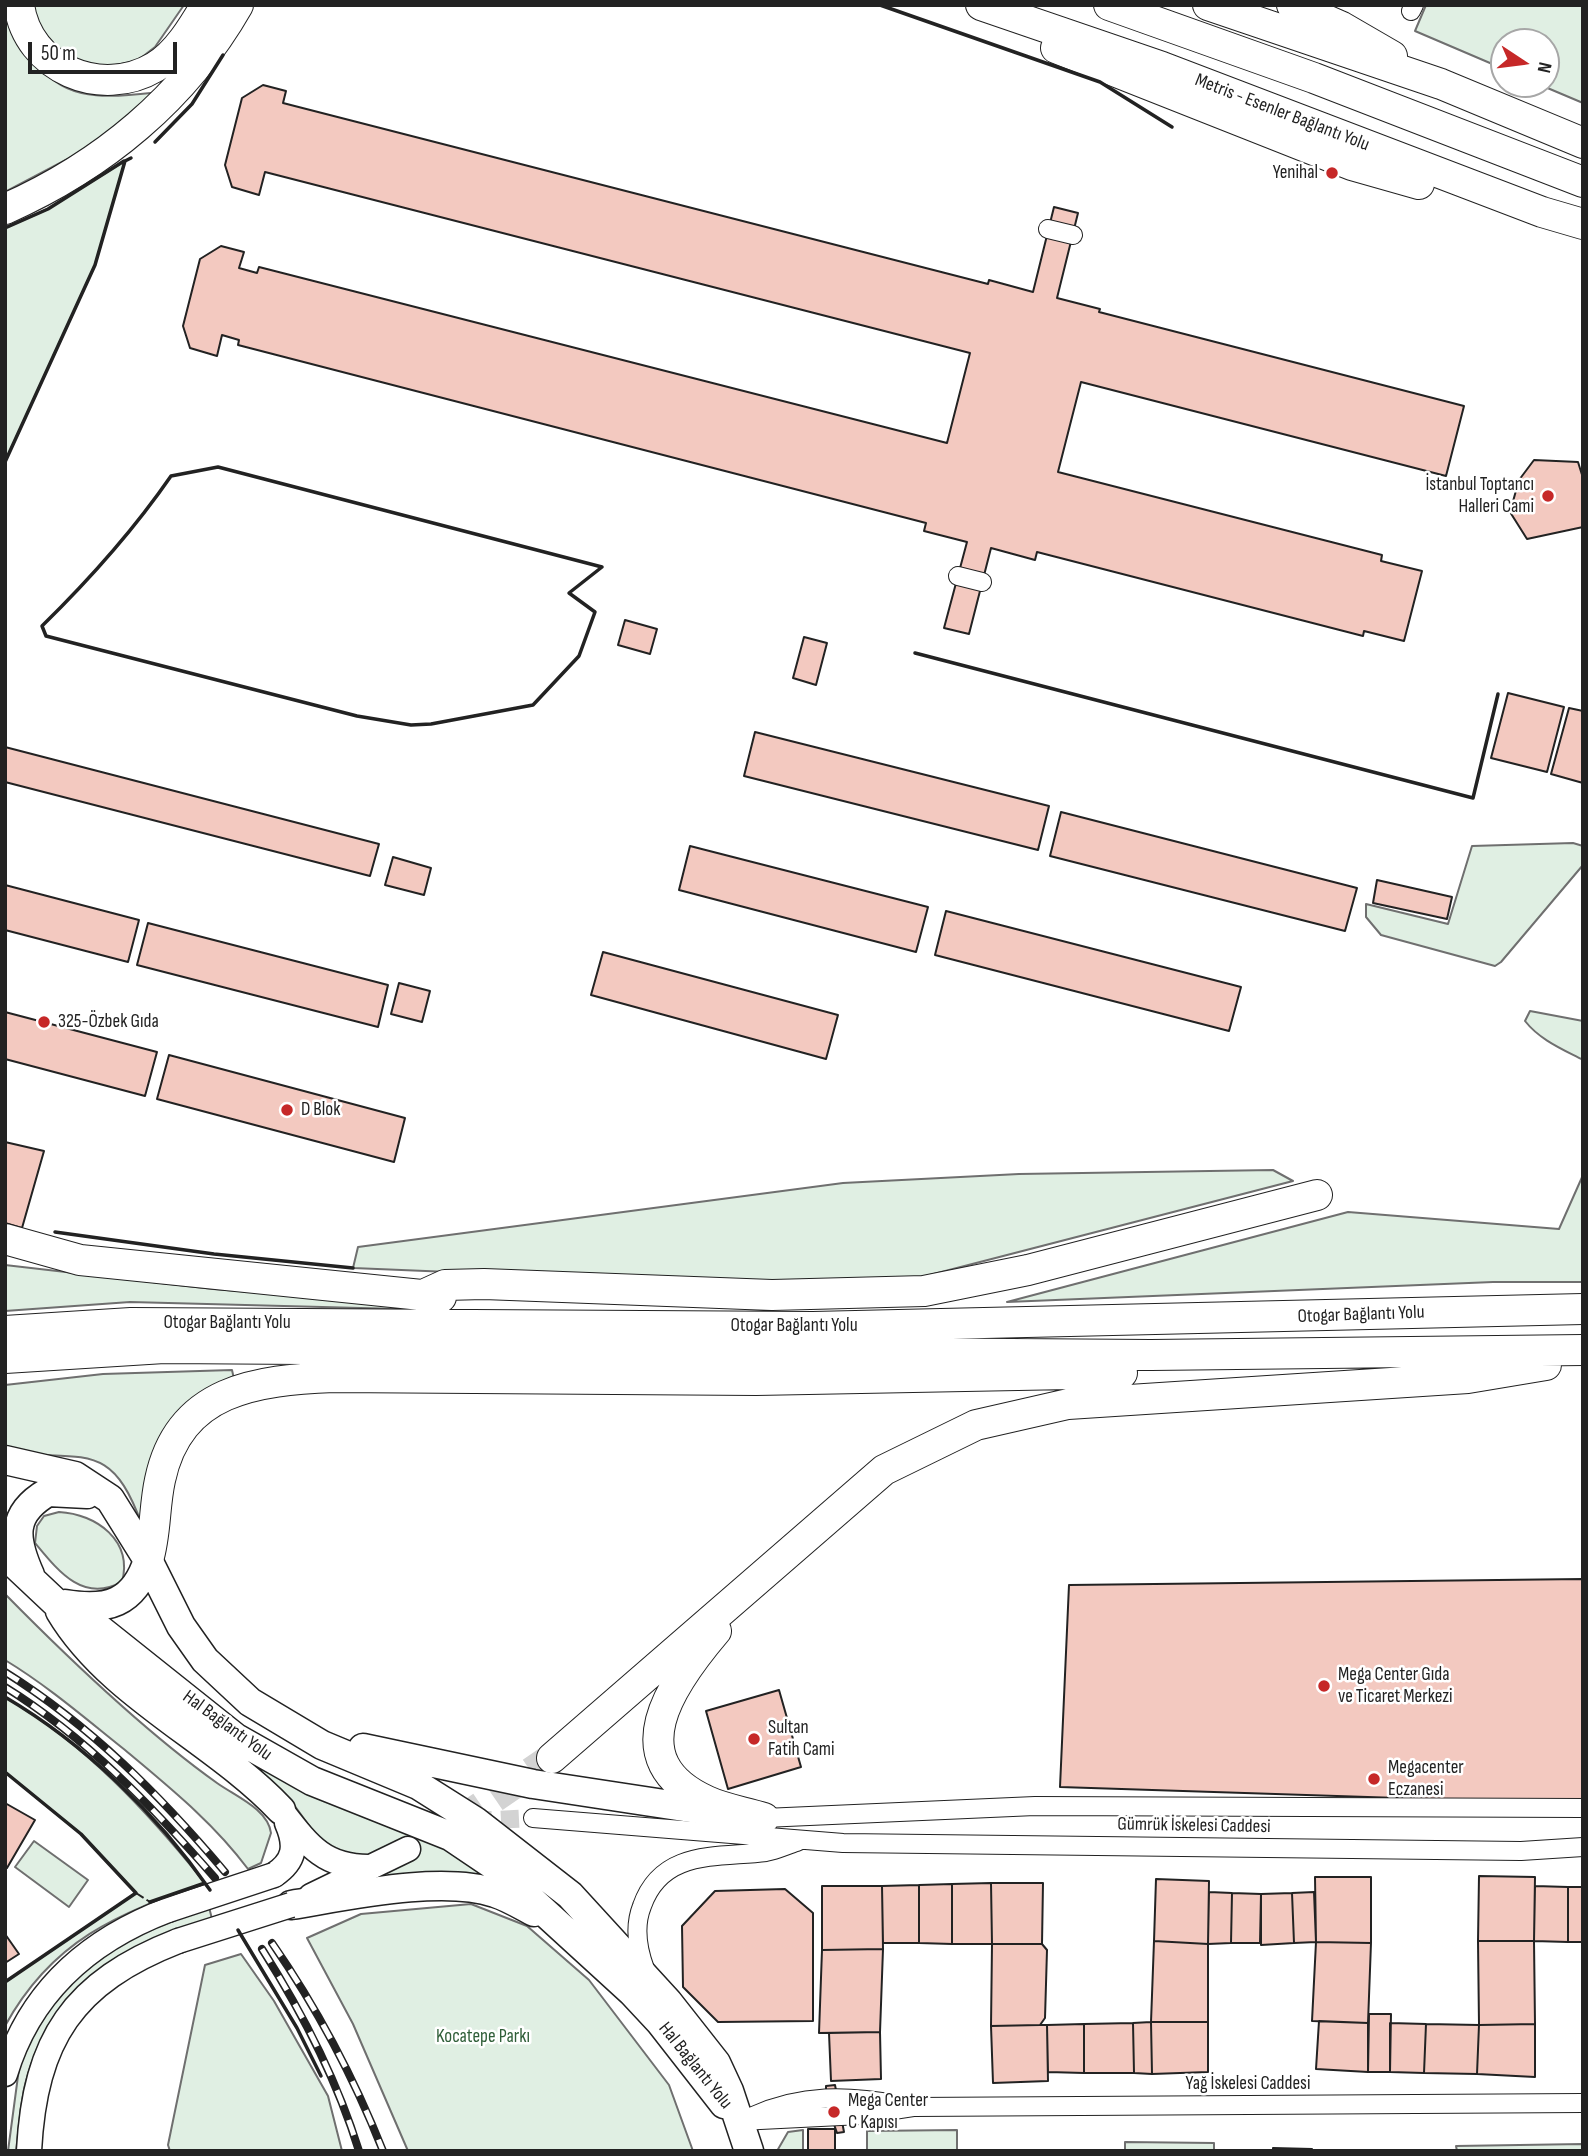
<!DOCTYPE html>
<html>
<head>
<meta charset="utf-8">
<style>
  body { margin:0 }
  #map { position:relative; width:1588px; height:2156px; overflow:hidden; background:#fff; font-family:"Sofia Sans Condensed",sans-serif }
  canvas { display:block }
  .frame { position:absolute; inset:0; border:7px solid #222; pointer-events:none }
  .north { position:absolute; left:1490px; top:28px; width:70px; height:70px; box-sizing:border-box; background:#fff; border:2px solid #a7a7a7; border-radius:50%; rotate:103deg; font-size:19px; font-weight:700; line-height:28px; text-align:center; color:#222 }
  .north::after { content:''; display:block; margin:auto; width:24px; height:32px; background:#c62828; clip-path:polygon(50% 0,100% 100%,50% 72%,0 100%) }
  .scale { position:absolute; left:28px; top:42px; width:149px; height:32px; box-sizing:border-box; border:4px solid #222; border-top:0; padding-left:9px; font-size:21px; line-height:24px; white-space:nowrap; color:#222; -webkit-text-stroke:5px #fff; paint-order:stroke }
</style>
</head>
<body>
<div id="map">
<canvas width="1588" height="2156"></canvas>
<div class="frame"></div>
<div class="north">N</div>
<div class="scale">50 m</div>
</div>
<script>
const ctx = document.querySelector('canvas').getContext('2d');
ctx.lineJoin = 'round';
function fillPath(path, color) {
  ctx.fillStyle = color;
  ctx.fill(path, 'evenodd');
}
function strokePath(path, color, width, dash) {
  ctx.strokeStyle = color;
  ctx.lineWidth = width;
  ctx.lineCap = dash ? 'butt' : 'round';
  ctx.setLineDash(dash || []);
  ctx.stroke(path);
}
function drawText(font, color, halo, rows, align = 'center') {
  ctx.font = font + ' "Sofia Sans Condensed",sans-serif';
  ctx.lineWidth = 5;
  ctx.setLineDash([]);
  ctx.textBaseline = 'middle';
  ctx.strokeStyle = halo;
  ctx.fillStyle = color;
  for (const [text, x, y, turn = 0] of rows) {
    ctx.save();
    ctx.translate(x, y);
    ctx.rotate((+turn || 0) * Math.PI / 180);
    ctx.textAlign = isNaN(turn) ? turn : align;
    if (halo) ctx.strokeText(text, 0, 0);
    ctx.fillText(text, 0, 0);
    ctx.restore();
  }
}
const green = new Path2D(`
  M 31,5 L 184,5 L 155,47 L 137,61 L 99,68 L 72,61 L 39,34 Z
  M 1426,5 L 1583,5 L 1583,103 L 1538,84 L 1546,84 L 1546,42 L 1504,42 L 1504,69 L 1415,31 Z
  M 5,9 C 18,29 30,56 46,73 C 74,104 124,96 160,92 L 81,152 L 5,192 Z
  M 125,161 L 95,265 L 5,462 L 5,228 L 48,209 Z
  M 1573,843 L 1583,846 L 1583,865 L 1501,962 L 1495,966 L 1381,935 L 1366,917 L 1366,904 L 1448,924 L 1472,846 Z
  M 1530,1011 L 1583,1021 L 1583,1060 C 1562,1049 1540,1040 1525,1021 Z
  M 1273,1170 L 1293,1181 L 922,1277 L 740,1284 L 353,1268 L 358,1247 L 843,1183 L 1019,1174 Z
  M 1583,1175 L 1583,1282 L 1493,1282 L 1007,1302 L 1348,1212 L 1559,1229 Z
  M 5,1265 L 213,1289 L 398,1303 L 399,1309 L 130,1302 L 5,1311 Z
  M 232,1370 L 234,1379 L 225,1384 L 142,1525 C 112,1442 87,1460 14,1453 L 5,1445 L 5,1385 L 103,1374 Z
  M 59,1512 C 97,1514 133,1541 122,1582 C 83,1603 59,1572 35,1543 L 37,1526 L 44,1516 Z
  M 5,1594 C 69,1659 144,1731 217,1783 C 235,1796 268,1809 271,1833 L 261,1863 L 248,1869 C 213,1822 169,1787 125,1750 C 86,1719 48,1686 5,1660 Z
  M 5,1697 C 85,1744 147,1811 205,1883 C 117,1914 52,1940 5,2026 L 5,1982 L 136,1893 L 81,1834 L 5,1772 Z
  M 246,1758 L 401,1825 L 498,1878 L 379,1884 L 373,1859 L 327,1850 L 294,1805 L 243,1762 Z
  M 34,1841 L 88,1880 L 69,1907 L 15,1867 Z
  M 471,1904 L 527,1926 L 589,1980 L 669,2085 L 693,2151 L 408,2151 L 353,2024 L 307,1938 L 361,1914 Z
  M 209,1907 L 212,1919 C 123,1949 52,1982 26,2081 C 20,2103 19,2128 16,2151 L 8,2151 L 20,2061 L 28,2040 L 60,1989 L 116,1943 Z
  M 241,1954 L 274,2001 L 328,2096 L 342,2151 L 170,2151 L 168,2145 L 205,1965 Z
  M 803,2130 L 803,2151 L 777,2151 L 788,2132 Z
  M 957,2130 L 957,2151 L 867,2151 L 867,2131 Z
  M 1125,2142 L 1214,2143 L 1214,2151 L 1125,2151 Z
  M 1583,2144 L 1583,2151 L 1457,2151 L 1456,2146 Z`);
fillPath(green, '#e0efe3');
strokePath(green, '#6f6f6f', 2);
const building = new Path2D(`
  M 263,85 L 286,91 L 283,103 L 988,284 L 989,280 L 1033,292 L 1054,207 L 1078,213 L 1057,298 L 1100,309 L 1099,312 L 1464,406 L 1446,476 L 1081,382 L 1070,425 L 1058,472 L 1382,555 L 1381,561 L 1422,571 L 1404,641 L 1364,631 L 1363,636 L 1037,552 L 1035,560 L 991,548 L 969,634 L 944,628 L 967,542 L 924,531 L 926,523 L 238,345 L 239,340 L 222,335 L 217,356 L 190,348 L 183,326 L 200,259 L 221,246 L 244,252 L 239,268 L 257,273 L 259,267 L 947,443 L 970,353 L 265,172 L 259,195 L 232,187 L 225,165 L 242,98 Z
  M 1534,460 L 1578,462 L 1583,478 L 1583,527 L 1527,539 L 1510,512 L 1519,480 Z
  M 625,620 L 657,629 L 650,654 L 618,645 Z
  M 804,637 L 827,643 L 816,685 L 793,678 Z
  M 1508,693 L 1564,707 L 1547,772 L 1491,758 Z
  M 1569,708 L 1583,711 L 1583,783 L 1551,774 Z
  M 755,732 L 1049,806 L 1038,850 L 744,776 Z
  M 5,747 L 379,844 L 370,876 L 5,782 Z
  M 1061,812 L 1357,888 L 1345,931 L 1050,856 Z
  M 690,846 L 928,907 L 916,952 L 679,890 Z
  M 393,857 L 431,868 L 424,895 L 385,885 Z
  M 1377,880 L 1452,897 L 1447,919 L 1373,903 Z
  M 5,885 L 139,920 L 128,962 L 5,930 Z
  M 946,911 L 1241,987 L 1229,1031 L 935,955 Z
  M 148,923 L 388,985 L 378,1027 L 137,965 Z
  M 603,952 L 838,1015 L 826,1059 L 591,995 Z
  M 399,983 L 430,991 L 422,1022 L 391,1014 Z
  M 5,1012 L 157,1052 L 145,1096 L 5,1059 Z
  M 169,1055 L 405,1118 L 394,1162 L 157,1099 Z
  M 5,1142 L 44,1151 L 22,1228 L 5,1223 Z
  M 1583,1579 L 1583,1804 L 1060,1787 L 1069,1585 Z
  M 779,1690 L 801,1767 L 728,1789 L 706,1711 Z
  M 5,1803 L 35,1820 L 7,1868 L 5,1867 Z
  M 1479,1876 L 1535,1877 L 1534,1941 L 1478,1941 Z
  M 1315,1877 L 1371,1877 L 1371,1943 L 1316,1942 Z
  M 1156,1879 L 1209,1881 L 1208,1944 L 1154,1941 Z
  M 991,1883 L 1043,1883 L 1042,1944 L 992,1944 Z
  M 991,1883 L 992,1944 L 952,1944 L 952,1884 Z
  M 952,1884 L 952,1944 L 919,1943 L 919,1885 Z
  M 919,1885 L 919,1943 L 883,1943 L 882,1886 Z
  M 822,1886 L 882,1886 L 883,1949 L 822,1950 Z
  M 1535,1886 L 1568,1887 L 1568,1942 L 1534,1941 Z
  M 1568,1887 L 1583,1887 L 1583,1942 L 1568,1942 Z
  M 785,1889 L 813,1913 L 813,2021 L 718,2022 L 683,1987 L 682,1926 L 715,1891 Z
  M 1209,1892 L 1232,1893 L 1231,1943 L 1208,1944 Z
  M 1314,1892 L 1316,1942 L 1294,1943 L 1292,1893 Z
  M 1232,1893 L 1261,1894 L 1260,1943 L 1231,1943 Z
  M 1292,1893 L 1294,1943 L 1261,1945 L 1261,1894 Z
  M 5,1934 L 19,1954 L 5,1963 Z
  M 1154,1941 L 1208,1944 L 1208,2022 L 1151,2022 Z
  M 1478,1941 L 1534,1941 L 1535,2024 L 1479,2025 Z
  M 1316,1942 L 1371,1943 L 1368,2023 L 1312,2021 Z
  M 992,1944 L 1042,1944 L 1047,1950 L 1045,2018 L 1040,2025 L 991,2026 Z
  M 883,1949 L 880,2032 L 819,2033 L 822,1950 Z
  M 1369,2014 L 1391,2014 L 1390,2072 L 1368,2072 Z
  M 1319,2021 L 1368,2023 L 1368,2072 L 1316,2069 Z
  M 1151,2022 L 1152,2074 L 1134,2073 L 1133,2023 Z
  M 1151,2022 L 1208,2022 L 1208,2072 L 1152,2074 Z
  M 1133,2023 L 1134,2073 L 1084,2073 L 1084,2024 Z
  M 1390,2023 L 1426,2024 L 1424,2073 L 1390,2072 Z
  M 1084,2024 L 1084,2073 L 1048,2072 L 1047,2025 Z
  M 1426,2024 L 1479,2025 L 1477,2074 L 1424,2073 Z
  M 1535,2024 L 1535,2077 L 1477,2074 L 1479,2025 Z
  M 1040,2025 L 1047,2025 L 1048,2081 L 993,2083 L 991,2026 Z
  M 880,2032 L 881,2079 L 831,2081 L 829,2033 Z
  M 835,2085 L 844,2132 L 837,2133 L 826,2101 L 826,2086 Z
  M 808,2129 L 835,2129 L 835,2151 L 808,2151 Z
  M 1273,2148 L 1312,2149 L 1312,2151 L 1273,2151 Z`);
fillPath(building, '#f3c9c0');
strokePath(building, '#222', 2);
strokePath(new Path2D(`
  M 474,1821 L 533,1818`), '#d3d3d3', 18, [18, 9]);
strokePath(new Path2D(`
  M 457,1823 L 552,1758`), '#d3d3d3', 30, [30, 15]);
const minor = new Path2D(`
  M 1411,11 L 1414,5
  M 1048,229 L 1073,235
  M 958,576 L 982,582
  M 533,1818 L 843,1843 L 1521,1851 L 1583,1847
  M 764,1818 L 1035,1806 L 1583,1808
  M 645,1969 C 638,1950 634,1926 642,1906 C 662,1849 717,1858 766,1852 C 777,1850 787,1845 797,1842
  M 753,2116 C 802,2094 847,2095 900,2105
  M 740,2121 L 861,2115 L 913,2107 L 1583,2103`);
const secondary = new Path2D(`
  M 281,1810 C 308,1845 324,1868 371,1867
  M 274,1875 C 295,1861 297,1846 287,1823
  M 311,1896 L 408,1849
  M 5,2074 C 30,1991 89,1940 168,1910
  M 29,2151 C 35,2039 73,1982 178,1941`);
const primary = new Path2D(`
  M 5,1460 L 75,1476 L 110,1499 L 148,1560 L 181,1626 L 205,1660 L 250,1702 L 322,1745 L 418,1785 L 475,1821 L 570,1895 L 668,2002 L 716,2063 L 729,2091 L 749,2151
  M 5,1555 L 55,1602 L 98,1628 L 236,1738 L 312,1781 L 450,1836 L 493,1865 L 632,1992 L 660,2022 L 724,2104
  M 30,1575 C 14,1539 10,1514 48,1492 L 87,1494
  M 65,1604 C 107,1611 134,1604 148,1560
  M 60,1611 C 110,1695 215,1740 281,1810
  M 363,1748 L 533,1784 L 730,1814
  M 291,1905 C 347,1896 442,1875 495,1893 C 508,1897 521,1905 534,1912`);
const trunk = new Path2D(`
  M 19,5 C 28,69 101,99 155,67 C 177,54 193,27 206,5
  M 981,5 L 1162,67 L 1542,212 L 1583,224
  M 1109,5 L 1314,78 L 1583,182
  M 1208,5 L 1441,84 L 1583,143
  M 1292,5 L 1342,27 L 1392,56
  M 1056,48 L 1352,165 L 1419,184
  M 5,209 C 102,166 185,98 238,5
  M 5,1239 L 80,1260 L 441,1297
  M 423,1295 L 445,1285 L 484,1284 L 772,1295 L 924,1291 L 1028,1270 L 1317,1195
  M 5,1331 L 131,1323 L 813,1327 L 1583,1309
  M 5,1358 L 164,1348 L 1151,1355 L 1583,1350
  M 148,1560 C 156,1534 154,1507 160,1480 C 179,1389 257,1380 334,1377 L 756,1380 L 1122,1373
  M 716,1631 C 671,1684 617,1760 707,1801 C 724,1809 745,1812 764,1818
  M 552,1758 L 884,1470 L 976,1425 L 1068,1404 L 1468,1378 L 1546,1365`);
strokePath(minor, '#222', 20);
strokePath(secondary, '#222', 27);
strokePath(primary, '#222', 31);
strokePath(trunk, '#222', 32);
strokePath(minor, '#fff', 18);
strokePath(secondary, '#fff', 24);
strokePath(primary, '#fff', 28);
strokePath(trunk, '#fff', 30);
const rail = new Path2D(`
  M 5,1672 C 91,1726 160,1795 225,1872
  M 5,1687 C 87,1738 152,1806 215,1878
  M 272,1943 C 317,2008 354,2078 383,2151
  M 262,1949 C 302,2012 337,2080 359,2151`);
strokePath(rail, '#222', 8);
strokePath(rail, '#fff', 5, [16]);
const secondaryBridge = new Path2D(`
  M 168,1910 L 274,1875
  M 178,1941 L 291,1905`);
strokePath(secondaryBridge, '#222', 27, []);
strokePath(secondaryBridge, '#fff', 24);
strokePath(new Path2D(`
  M 136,1893 L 150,1902`), '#222', 2, [9, 3.5]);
strokePath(new Path2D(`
  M 880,5 L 1100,82 L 1172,127
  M 155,142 L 192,104 L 223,55
  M 5,228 L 48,209 L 124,161
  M 5,462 L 95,265 L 125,161 L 131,158
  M 218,467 L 602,567 L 569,593 L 595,612 L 579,656 L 533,705 L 431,724 L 411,725 L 357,716 L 46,636 L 42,626 C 90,579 133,531 171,476 Z
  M 915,653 L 1473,798 L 1498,694
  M 55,1232 L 214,1254 L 353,1268
  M 5,1697 C 85,1744 157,1814 210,1890
  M 5,1772 L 81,1834 L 136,1893 L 5,1982
  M 150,1902 L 205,1883
  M 238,1930 L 297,2028 L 321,2076`), '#222', 3.5);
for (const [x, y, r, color] of [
  [1332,173,7,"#c62828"],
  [1548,496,7,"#c62828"],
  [44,1022,7,"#c62828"],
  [287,1110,7,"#c62828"],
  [1324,1686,7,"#c62828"],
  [754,1739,7,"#c62828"],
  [1374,1779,7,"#c62828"],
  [834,2112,7,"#c62828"]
]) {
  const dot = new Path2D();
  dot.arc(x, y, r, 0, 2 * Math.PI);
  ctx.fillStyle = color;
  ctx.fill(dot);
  strokePath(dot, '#fff', 2.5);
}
drawText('19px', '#222', '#fff', [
  ["Metris - Esenler Bağlantı Yolu",1282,113,21],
  ["Otogar Bağlantı Yolu",1361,1315,-2],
  ["Otogar Bağlantı Yolu",227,1323],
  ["Otogar Bağlantı Yolu",794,1326],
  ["Hal Bağlantı Yolu",227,1726,36],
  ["Gümrük İskelesi Caddesi",1194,1826,1],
  ["Hal Bağlantı Yolu",695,2066,51],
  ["Yağ İskelesi Caddesi",1248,2084]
]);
drawText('19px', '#222', '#fff', [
  ["Yenihal",1318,173,"right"],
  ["İstanbul Toptancı",1534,485,"right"],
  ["Halleri Cami",1534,507,"right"],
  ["325-Özbek Gıda",58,1022],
  ["D Blok",301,1110],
  ["Mega Center Gıda",1338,1675],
  ["ve Ticaret Merkezi",1338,1697],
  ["Sultan",768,1728],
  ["Fatih Cami",768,1750],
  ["Megacenter",1388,1768],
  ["Eczanesi",1388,1790],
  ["Mega Center",848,2101],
  ["C Kapısı",848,2123]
], 'left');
drawText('19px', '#2f5e38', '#fff', [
  ["Kocatepe Parkı",483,2037]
]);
</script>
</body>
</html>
